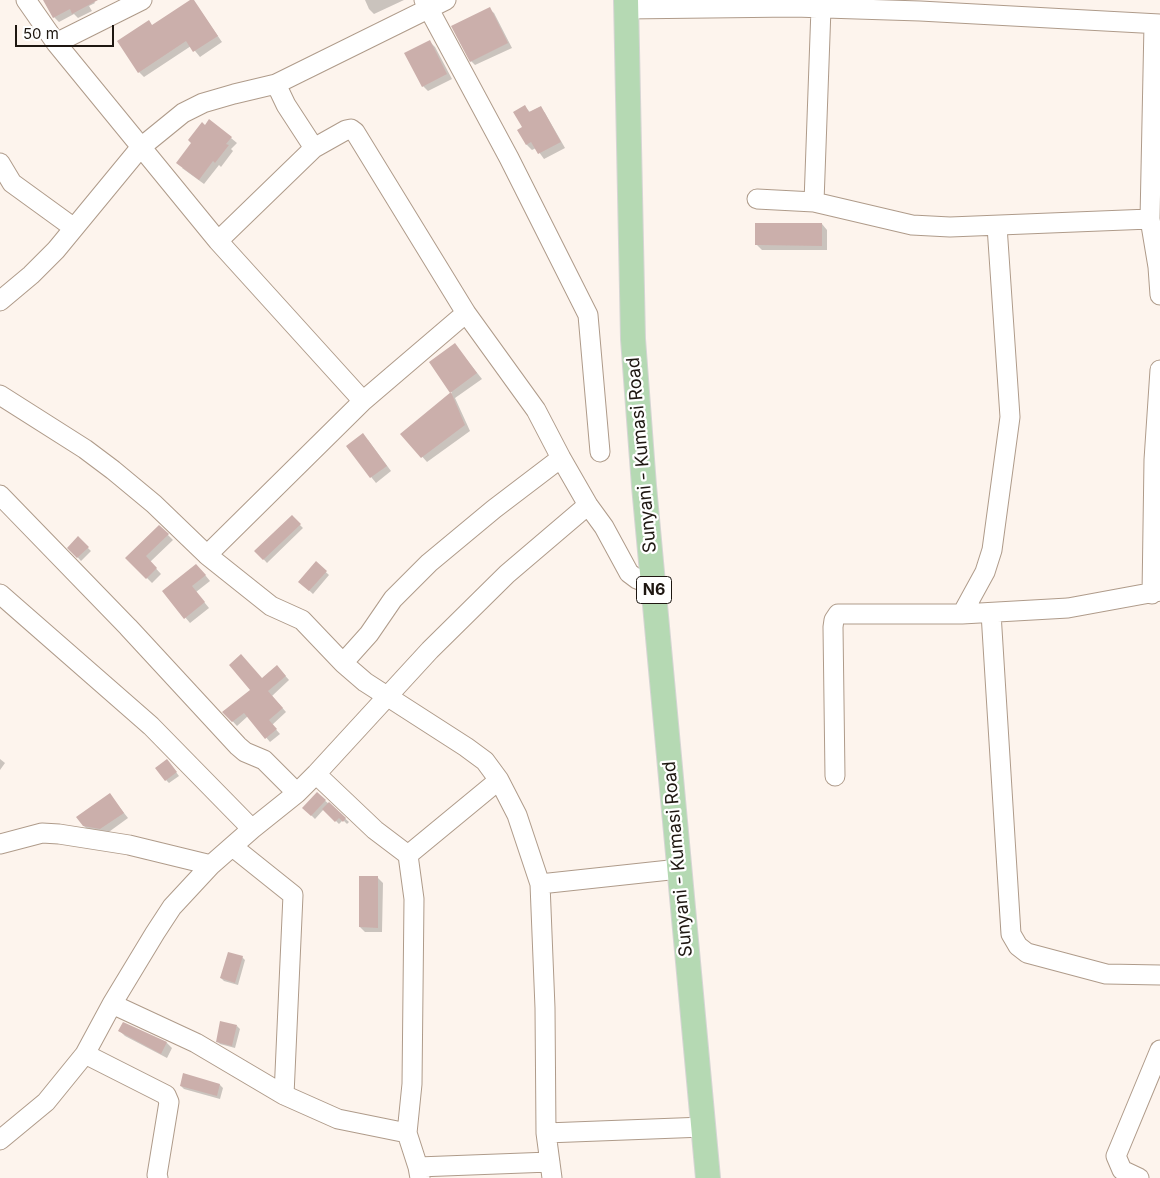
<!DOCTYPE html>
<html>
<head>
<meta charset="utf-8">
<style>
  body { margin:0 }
  #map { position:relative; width:1160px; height:1178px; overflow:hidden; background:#fdf4ed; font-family:Inter,sans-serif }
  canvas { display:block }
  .scale { position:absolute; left:15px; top:25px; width:99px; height:22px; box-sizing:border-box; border:2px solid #1e1711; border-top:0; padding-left:6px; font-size:15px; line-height:18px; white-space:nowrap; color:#1e1711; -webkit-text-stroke:4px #fff; paint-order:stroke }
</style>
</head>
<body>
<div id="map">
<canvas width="1160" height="1178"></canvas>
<div class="scale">50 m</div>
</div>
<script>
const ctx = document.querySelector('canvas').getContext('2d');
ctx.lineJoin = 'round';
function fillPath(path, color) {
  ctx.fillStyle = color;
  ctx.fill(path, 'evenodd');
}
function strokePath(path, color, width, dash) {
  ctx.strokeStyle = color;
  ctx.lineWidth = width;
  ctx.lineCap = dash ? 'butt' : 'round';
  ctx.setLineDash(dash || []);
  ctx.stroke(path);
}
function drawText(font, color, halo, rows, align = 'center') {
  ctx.font = font + ' Inter,sans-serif';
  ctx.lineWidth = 4.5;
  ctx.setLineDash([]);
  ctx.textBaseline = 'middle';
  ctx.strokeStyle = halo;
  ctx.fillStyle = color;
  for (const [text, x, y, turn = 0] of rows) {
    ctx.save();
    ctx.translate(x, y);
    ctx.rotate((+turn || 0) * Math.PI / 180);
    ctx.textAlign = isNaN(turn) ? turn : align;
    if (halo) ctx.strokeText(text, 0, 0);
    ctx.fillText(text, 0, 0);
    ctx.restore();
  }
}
fillPath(new Path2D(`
  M 45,0 L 93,0 L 95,3 L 89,6 L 92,11 L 78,18 L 74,14 L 59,22 L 54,17 Z
  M 193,0 L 222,42 L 200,57 L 191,46 L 144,77 L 139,72 L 152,26 Z
  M 365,0 L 404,0 L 374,14 L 369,9 Z
  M 489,9 L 494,13 L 512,48 L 475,65 L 471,61 Z
  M 430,42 L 435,47 L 452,79 L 428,91 L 423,86 Z
  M 525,107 L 530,112 L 540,107 L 545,113 L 565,148 L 544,159 L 536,148 L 532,150 L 527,145 L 519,130 L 523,128 Z
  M 231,138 L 237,143 L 231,149 L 233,151 L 221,167 L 219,165 L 204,184 L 182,168 Z
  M 822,224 L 827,230 L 827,250 L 762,250 L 757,245 Z
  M 455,345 L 482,379 L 455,398 L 470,431 L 427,462 L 402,434 L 452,393 L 431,362 Z
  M 368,440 L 391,471 L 376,483 L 347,447 Z
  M 292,517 L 303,528 L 267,563 L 256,551 Z
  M 159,526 L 173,540 L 150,562 L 161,574 L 152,583 L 127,558 Z
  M 78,538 L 91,551 L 81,561 L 69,548 Z
  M 316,563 L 329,575 L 313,594 L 300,582 Z
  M 201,570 L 210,581 L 196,592 L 209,608 L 190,623 L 164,592 Z
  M 281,671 L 289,680 L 272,696 L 286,712 L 272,725 L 280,734 L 270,742 L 248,716 L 237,726 L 224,712 L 263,680 Z
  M 0,759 L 5,763 L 0,770 Z
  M 170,764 L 179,776 L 169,783 L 166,780 Z
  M 317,794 L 329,804 L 349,822 L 347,824 L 343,820 L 339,824 L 324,809 L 315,819 L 304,808 Z
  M 110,795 L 128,818 L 106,834 L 89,831 L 84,826 Z
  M 378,878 L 383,883 L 382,932 L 365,932 L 360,927 Z
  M 242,957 L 245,960 L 238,985 L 224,981 L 221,978 Z
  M 124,1023 L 167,1043 L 172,1048 L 167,1058 L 125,1036 L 120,1031 Z
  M 237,1026 L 240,1029 L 235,1048 L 220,1044 L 217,1041 Z
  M 220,1085 L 223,1088 L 220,1099 L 184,1089 L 181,1086 Z`), '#0003');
fillPath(new Path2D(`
  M 43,0 L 98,0 L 72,14 L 70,9 L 53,18 Z
  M 190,0 L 194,0 L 218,36 L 193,52 L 186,41 L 138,73 L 117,41 L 149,20 L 152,25 Z
  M 490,7 L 508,43 L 470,62 L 451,26 Z
  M 430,40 L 447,74 L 422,87 L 404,53 Z
  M 525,105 L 529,112 L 541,106 L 561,142 L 538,154 L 531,142 L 526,145 L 517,130 L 522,127 L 513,112 Z
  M 209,119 L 232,137 L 226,144 L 229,145 L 215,163 L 213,161 L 199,180 L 176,163 L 191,143 L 188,140 L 202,122 L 205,125 Z
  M 755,223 L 822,223 L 822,246 L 755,245 Z
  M 455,343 L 477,373 L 450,393 L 429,362 Z
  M 451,392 L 465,425 L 421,458 L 400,434 Z
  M 363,433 L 387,466 L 370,478 L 346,446 Z
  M 292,515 L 301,524 L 263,560 L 254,551 Z
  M 159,525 L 169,534 L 146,556 L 157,568 L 146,579 L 125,558 Z
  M 78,536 L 89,547 L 77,558 L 67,548 Z
  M 316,561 L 327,571 L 309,591 L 298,582 Z
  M 196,564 L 206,575 L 192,586 L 205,602 L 184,619 L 162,591 Z
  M 241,654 L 262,678 L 277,665 L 286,676 L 268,691 L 283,708 L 269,720 L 277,729 L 265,739 L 244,713 L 232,722 L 222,712 L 250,690 L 229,665 Z
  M 167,759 L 177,772 L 165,781 L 155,768 Z
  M 317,792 L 326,800 L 311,816 L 302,808 Z
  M 110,793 L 124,813 L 100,829 L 83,826 L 76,817 Z
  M 329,802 L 346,818 L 343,822 L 339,818 L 335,822 L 322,809 Z
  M 359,876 L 378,876 L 378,928 L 359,927 Z
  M 228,952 L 243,956 L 235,983 L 220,978 Z
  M 220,1021 L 237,1025 L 232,1046 L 216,1042 Z
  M 123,1022 L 167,1042 L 161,1054 L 118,1031 Z
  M 183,1073 L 220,1084 L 217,1096 L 180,1086 Z`), '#cbafab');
const minor = new Path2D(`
  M 26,0 L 56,43 L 218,241 L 363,401
  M 424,0 L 509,158 L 588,315 L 600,452
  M 625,9 L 794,7 L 920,11 L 1160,24
  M 1154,24 L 1150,219 L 1158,267 L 1160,295
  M 56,43 L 142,0
  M 276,84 L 286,105 L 314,148
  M 0,163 L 12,183 L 74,228
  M 757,199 L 814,202 L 912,225 L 950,227 L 1150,219
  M 814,202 L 821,8
  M 218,241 L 314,148 L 346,130 L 351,129 L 355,132 L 466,313 L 536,410 L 561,458 L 588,505 L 604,527 L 629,573 L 637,579 L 654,586
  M 0,301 L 31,275 L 56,250 L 140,148 L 183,113 L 203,103 L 234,94 L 276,84 L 446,0
  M 0,395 L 85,449 L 113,470 L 154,504 L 207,555 L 271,606 L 302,620 L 343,663 L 365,682 L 466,747 L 485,761 L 499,780 L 517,815 L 540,884 L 545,1008 L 546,1133 L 552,1178
  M 0,495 L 128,627 L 238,746 L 245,752 L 264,760 L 297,793
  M 207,555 L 363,401 L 466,313
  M 0,594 L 151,726 L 252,829
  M 1152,594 L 1154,460 L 1160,370
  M 991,613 L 1011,934 L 1018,946 L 1027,953 L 1106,974 L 1160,975
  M 962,614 L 985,572 L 992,550 L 1010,417 L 997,226
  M 343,663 L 369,634 L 393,599 L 429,563 L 494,509 L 561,458
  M 316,774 L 375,830 L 408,855 L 414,899 L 412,1084 L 407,1133 L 418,1167 L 420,1178
  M 835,776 L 833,627 L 834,620 L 838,614 L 962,614 L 1068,608 L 1160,591
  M 0,844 L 42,833 L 59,834 L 129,845 L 211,865
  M 233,847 L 293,895 L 284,1095
  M 408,855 L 499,780
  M 540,884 L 679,869
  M 112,1004 L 196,1043 L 284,1095 L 338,1119 L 407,1133
  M 85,1054 L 166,1095 L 169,1102 L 157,1175 L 158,1178
  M 546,1133 L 704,1127
  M 0,1140 L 46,1102 L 85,1054 L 112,1004 L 155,933 L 172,907 L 211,865 L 252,829 L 297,793 L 316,774 L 430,650 L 507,574 L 588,505
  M 418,1167 L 550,1162
  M 1139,1178 L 1122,1170 L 1116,1156 L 1160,1050`);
const major = new Path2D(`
  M 626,0 L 633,339 L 644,486 L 708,1178`);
strokePath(minor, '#af9b8a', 21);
strokePath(major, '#d6d5d4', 26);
strokePath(minor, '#fff', 19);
strokePath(major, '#b5d9b3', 24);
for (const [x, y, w] of [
  [654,590,35]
]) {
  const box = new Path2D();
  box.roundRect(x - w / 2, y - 13.5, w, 27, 4);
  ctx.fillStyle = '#fff';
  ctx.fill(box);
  strokePath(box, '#1e1711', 1);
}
drawText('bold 16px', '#1e1711', null, [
  ["N6",654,590]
]);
drawText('18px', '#1e1711', '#fff', [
  ["Sunyani - Kumasi Road",642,455,-95],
  ["Sunyani - Kumasi Road",678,859,-95]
]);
</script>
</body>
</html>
